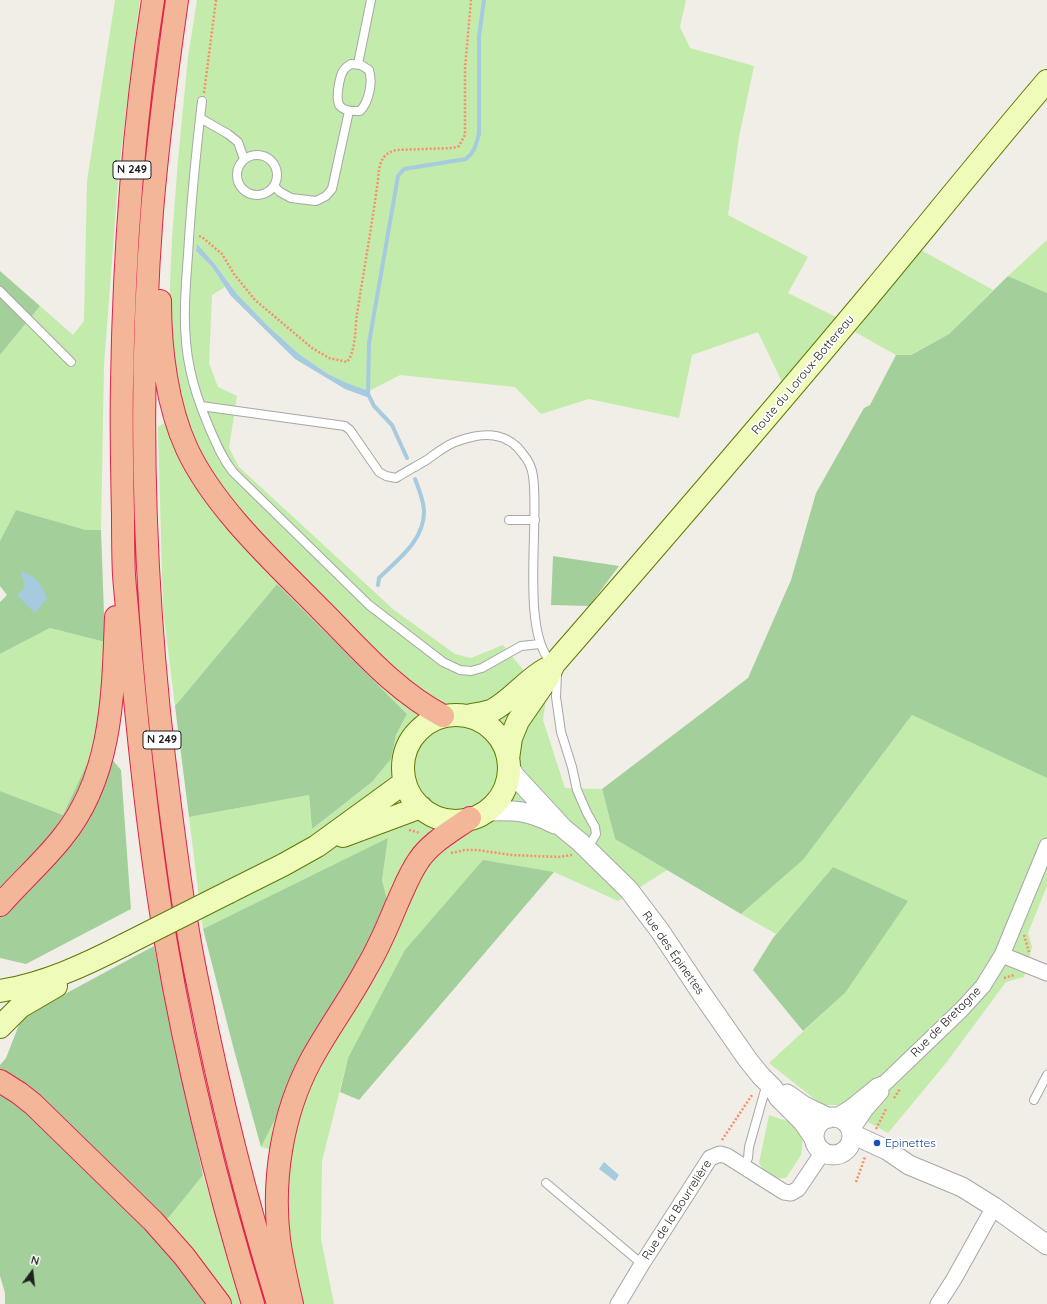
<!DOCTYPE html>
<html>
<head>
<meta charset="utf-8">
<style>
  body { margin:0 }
  #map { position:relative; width:1047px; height:1304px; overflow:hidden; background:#f0eee6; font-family:Quicksand,sans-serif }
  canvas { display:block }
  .north { position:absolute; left:12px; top:1252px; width:40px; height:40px; -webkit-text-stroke:3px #fff; paint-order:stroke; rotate:15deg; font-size:11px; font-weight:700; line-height:16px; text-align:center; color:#202020 }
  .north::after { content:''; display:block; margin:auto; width:14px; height:18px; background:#202020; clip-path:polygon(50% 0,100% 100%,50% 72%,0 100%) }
</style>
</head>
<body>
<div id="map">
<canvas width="1047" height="1304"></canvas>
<div class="north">N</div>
</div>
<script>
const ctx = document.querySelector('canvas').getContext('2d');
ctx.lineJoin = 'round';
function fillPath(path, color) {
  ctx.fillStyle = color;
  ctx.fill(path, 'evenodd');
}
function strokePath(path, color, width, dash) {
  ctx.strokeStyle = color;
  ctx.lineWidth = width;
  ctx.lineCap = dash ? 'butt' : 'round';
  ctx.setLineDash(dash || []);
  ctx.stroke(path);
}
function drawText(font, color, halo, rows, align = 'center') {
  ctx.font = font + ' Quicksand,sans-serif';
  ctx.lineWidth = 3.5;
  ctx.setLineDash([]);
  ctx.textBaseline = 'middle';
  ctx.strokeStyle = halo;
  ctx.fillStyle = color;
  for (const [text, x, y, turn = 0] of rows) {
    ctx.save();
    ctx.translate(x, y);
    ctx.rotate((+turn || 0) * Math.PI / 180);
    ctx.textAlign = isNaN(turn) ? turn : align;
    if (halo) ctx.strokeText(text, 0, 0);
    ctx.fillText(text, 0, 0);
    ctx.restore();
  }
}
fillPath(new Path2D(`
  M 115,0 L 140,0 L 119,169 L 104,365 L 101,530 L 86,530 L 16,510 L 0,541 L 0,355 L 40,306 L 73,335 L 84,321 L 87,181 Z
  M 197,0 L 686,0 L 680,27 L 690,48 L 754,66 L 739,137 L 728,215 L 808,257 L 788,293 L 838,318 L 782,382 L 758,332 L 692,355 L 679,418 L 589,399 L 541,414 L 515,387 L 400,375 L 369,391 L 347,383 L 328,374 L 299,354 L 268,326 L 237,294 L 214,263 L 197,245 L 196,251 L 212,267 L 225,287 L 212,295 L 209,363 L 218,387 L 237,396 L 229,448 L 239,467 L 394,610 L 455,654 L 471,658 L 503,645 L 546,698 L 543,720 L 565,788 L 602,789 L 615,839 L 667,870 L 618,901 L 554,872 L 348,1058 L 322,1161 L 321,1239 L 334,1304 L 304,1304 L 287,1236 L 288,1188 L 291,1155 L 261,1147 L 327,1018 L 388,903 L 382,880 L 388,839 L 203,929 L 189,817 L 309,795 L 312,829 L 372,782 L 391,759 L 396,735 L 407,714 L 277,584 L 175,706 L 163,609 L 158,427 L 184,410 L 175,374 L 169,308 L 172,239 L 178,160 L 188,57 Z
  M 1047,240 L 1047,293 L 1008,276 Z
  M 919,249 L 993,290 L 949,334 L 910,355 L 896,355 L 855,332 Z
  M 50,628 L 105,642 L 97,742 L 63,815 L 0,791 L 0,654 Z
  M 912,715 L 1047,778 L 1047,886 L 1028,933 L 1032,947 L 1024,977 L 1006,982 L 946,1063 L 888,1133 L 837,1105 L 822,1105 L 769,1063 L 845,993 L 833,867 L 776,934 L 741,914 L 803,860 Z
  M 769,1115 L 790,1122 L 803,1138 L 801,1155 L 786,1178 C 774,1180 765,1173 759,1163 Z
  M 203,1175 L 244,1304 L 207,1304 L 154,1232 L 170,1216 Z`), '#c3ebab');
fillPath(new Path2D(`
  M 0,271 L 40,306 L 0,355 Z
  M 1008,276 L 1047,293 L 1047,778 L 912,715 L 803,860 L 741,914 L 615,839 L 602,789 L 748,678 L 791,580 L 816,493 L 864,408 L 870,405 L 896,355 L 911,355 L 949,334 Z
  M 16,510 L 86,530 L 101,530 L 105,642 L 50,628 L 0,654 L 0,602 L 7,595 L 0,586 L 0,541 Z
  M 553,556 L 619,566 L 589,606 L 551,605 Z
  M 277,584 L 407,714 L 396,735 L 391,759 L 372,782 L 312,829 L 309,795 L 189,817 L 175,706 Z
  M 97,742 L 121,770 L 131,909 L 26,964 L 0,958 L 0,791 L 63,815 Z
  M 388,838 L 382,880 L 388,903 L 361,963 L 327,1018 L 261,1147 L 234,1050 L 203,929 Z
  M 483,860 L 554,872 L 359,1100 L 340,1092 L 348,1058 L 405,950 Z
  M 833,867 L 908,901 L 845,993 L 803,1031 L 753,970 L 773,938 Z
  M 154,946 L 203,1175 L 170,1216 L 154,1232 L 207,1304 L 5,1304 L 5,1293 L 0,1276 L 0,1065 L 6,1058 L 22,1017 Z`), '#a3d09a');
fillPath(new Path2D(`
  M 197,244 L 214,263 L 237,294 L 268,326 L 299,354 L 328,374 L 347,383 L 369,391 L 367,397 L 345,389 L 295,359 L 231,296 L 212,267 L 196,251 Z
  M 21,571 C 35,576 42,584 47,598 L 35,613 L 17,595 L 25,588 Z
  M 604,1162 L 619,1175 L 615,1181 L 599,1169 Z`), '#a6cbdf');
strokePath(new Path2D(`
  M 407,458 L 392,425 L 374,406 L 368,394 L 369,343 L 398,176 L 404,169 L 466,159 C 475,152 476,144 479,134 L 479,37 L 484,0
  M 378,585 L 379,578 C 397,560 424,541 424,512 C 424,502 419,489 415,479`), '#a6cbdf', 4);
const service = new Path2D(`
  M 351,64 L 361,65 L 369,70 C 373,82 369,102 360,111 C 338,112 335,105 339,84 C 341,74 342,69 351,64 Z
  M 358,64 L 371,0
  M 202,101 C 196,152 191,203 188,255 C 185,293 182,332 190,369 C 194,389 201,408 209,427 C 216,443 222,458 233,472 L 369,605 L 443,662 L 460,670 L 471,671 L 482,668 L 521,646 L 540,644
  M 200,118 L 228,134 L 238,142 L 244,159
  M237 175a20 20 0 1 1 40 0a20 20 0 1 1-40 0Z
  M 274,186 L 280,192 L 291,198 L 316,201 L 326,196 L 332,189 L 349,111
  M 0,291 L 71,362
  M 201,406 L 345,426 L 350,430 L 379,472 L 386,476 L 396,478 C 405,472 415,467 425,461 C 436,454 445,445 458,441 C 483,432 507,431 523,454 C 528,460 532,468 533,476 C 540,521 520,633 552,663
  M 509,520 L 535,520
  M 557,674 L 556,697 L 561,732 L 572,767 L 577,790 L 587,813 L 595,827 L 596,834 L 592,841 L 586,847
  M 1034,1100 L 1047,1075
  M 744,1166 L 748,1158 L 749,1147 L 767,1083
  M 546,1183 L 642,1264`);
const minor = new Path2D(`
  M 1002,955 L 1047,973
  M 835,1117 L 850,1108 L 877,1086 L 885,1083 L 962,1009 L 983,986 L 1002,955 L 1047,846
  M 851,1131 L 866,1109 L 881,1092
  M 618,1304 L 642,1264 L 710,1158 L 720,1154 L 727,1156 L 784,1192 L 791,1193 L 798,1189 L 823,1152
  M 938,1304 L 954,1279 L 994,1207`);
const tertiary = new Path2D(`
  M 509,766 L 515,776 L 563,828 L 580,842 L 629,890 L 660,931 L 702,994 L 748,1060 L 761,1076 L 773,1088 L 779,1098 L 803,1122 L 814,1138
  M 485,811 C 516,810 527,810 555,824
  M 787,1094 L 804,1106 L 829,1118
  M814 1136a19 19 0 1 1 38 0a19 19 0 1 1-38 0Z
  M 852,1134 L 887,1150 L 909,1165 L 962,1187 L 994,1207 L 1047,1245`);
const secondary = new Path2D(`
  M403 768a53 53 0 1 1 106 0a53 53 0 1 1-106 0Z
  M 468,716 C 476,714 486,713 493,710 C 513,699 526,680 546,669
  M 508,759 L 511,738 L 518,721 L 547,679 L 554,664 C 661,541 768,417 873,291 C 931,221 988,150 1047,81
  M 343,836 L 421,807
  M 229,892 L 283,865 L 317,846 L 405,782
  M 0,991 C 44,984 85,965 124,945
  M 0,1027 L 20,1007 L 56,986`);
const trunk = new Path2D(`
  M 153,0 C 133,127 124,255 122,383 C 121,427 122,471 123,515 C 123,535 123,555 124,575 C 125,590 127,606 128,621 C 137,729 148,837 166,943 C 187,1065 217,1186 253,1304
  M 177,0 C 167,70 158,140 152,211 C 137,409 144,609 170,806 C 178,867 186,929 199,989 C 220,1096 246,1200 278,1304
  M 160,301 C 160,349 167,406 187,449 C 215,509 276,564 322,611 C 360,649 395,691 443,716
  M 0,905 C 20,882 43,862 62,838 C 113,776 113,693 116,617
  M 0,1081 L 19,1093 L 33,1104 L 153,1221 L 184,1256 L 220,1304
  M 292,1304 C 287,1282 282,1261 279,1239 C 272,1180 282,1115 310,1062 C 327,1030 349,1001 366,969 C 378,949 387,928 396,906 C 403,891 409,874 419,860 C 431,842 452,831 470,818`);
strokePath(service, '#a7a7a7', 10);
strokePath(minor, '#a7a7a7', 17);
strokePath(tertiary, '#a7a7a7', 21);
strokePath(secondary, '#5f7a03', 24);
strokePath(trunk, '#de234c', 24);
strokePath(new Path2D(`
  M 204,93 L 216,0
  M 199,236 L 202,237 L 222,254 L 234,274 L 255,300 L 312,348 L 329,358 L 347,362 C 356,351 355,328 357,314 C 364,269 372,225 378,180 C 379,166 380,154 396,150 L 453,148 L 459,146 L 465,135 L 465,68 L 471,0
  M 409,830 L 420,833
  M 451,853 L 465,850 L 477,850 L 512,855 L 558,857 L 572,855
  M 1024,935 L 1029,952
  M 1004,978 L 1014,975
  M 894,1098 L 900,1089
  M 876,1129 L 886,1109
  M 722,1140 L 752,1095
  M 856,1182 L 865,1157`), '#fc8c6b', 2.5, [2, 2]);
strokePath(service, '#fff', 8);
strokePath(minor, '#fff', 15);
strokePath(tertiary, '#fff', 19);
strokePath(secondary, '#effbb9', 22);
strokePath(trunk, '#f3b698', 22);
const secondaryBridge = new Path2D(`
  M 124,945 L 229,892`);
strokePath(secondaryBridge, '#5f7a03', 24, []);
strokePath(secondaryBridge, '#effbb9', 22);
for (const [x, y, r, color] of [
  [877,1143,4,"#1a4fb4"]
]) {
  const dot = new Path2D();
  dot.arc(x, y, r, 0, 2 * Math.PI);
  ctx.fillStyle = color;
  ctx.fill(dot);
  strokePath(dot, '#fff', 1.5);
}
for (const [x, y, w] of [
  [132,170,38],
  [162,740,38]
]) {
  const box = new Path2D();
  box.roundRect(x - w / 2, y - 9, w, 18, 3);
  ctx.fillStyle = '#fff';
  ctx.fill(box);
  strokePath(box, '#202020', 1);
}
drawText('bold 11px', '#202020', null, [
  ["N 249",132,170],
  ["N 249",162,740]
]);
drawText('12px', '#202020', '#fff', [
  ["Route du Loroux-Bottereau",803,375,-50],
  ["Rue des Épinettes",673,953,55],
  ["Rue de Bretagne",946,1022,-45],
  ["Rue de la Bourrelière",677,1210,-57]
]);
drawText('12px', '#164399', '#fff', [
  ["Epinettes",885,1143]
], 'left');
</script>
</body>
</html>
